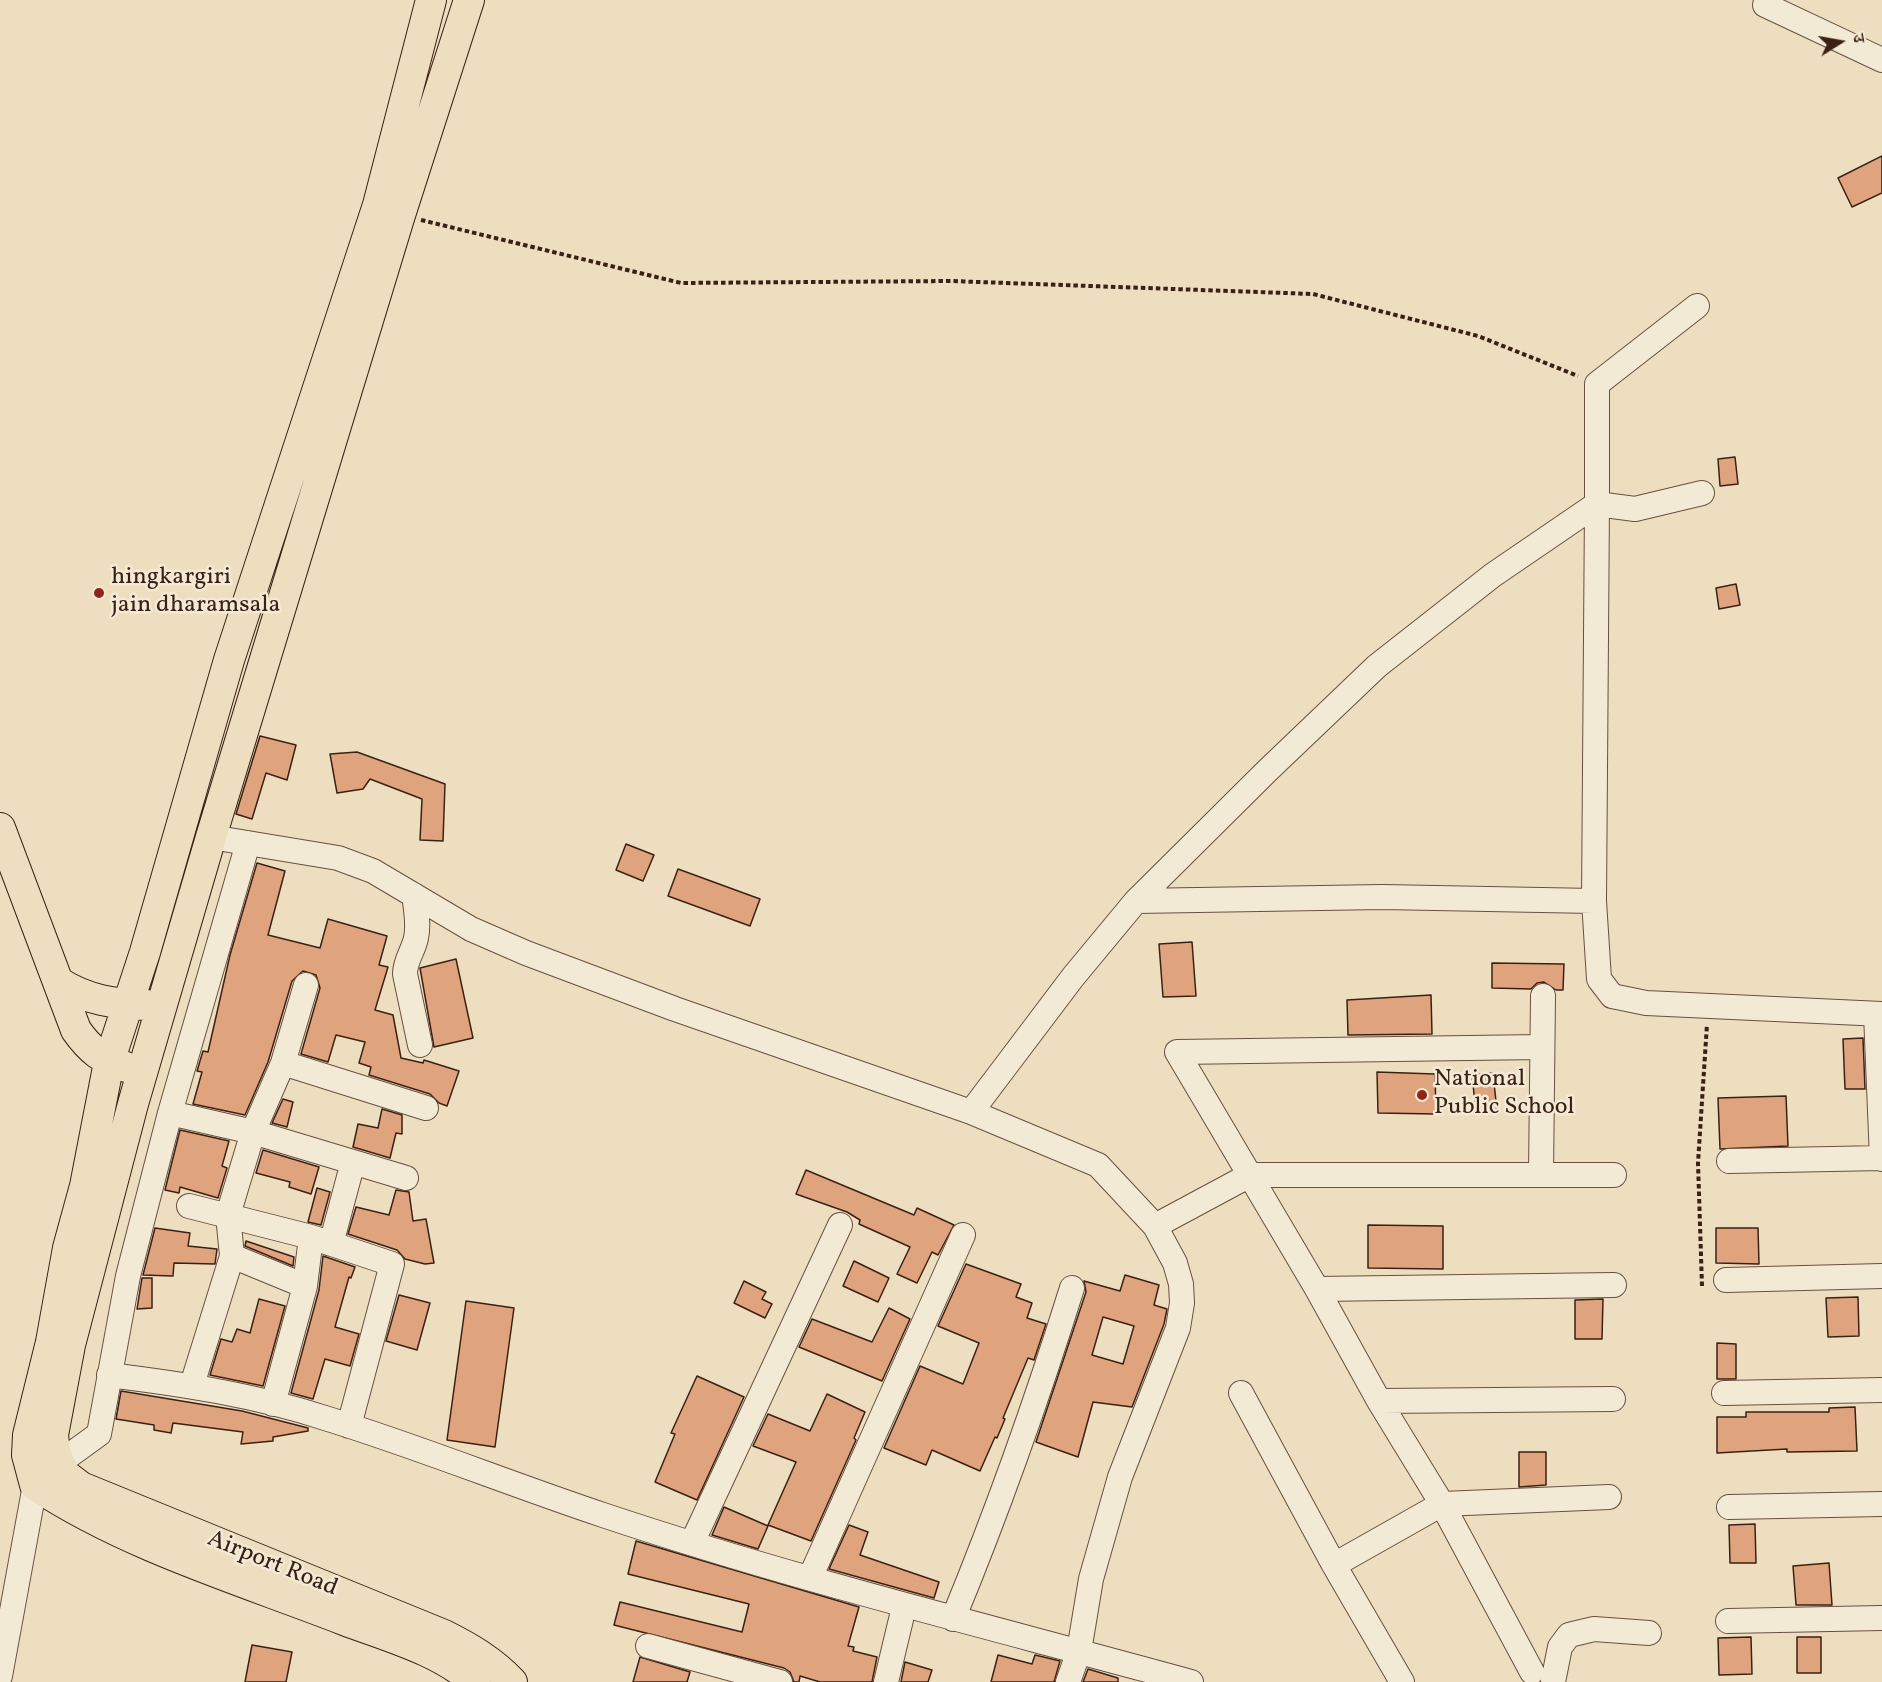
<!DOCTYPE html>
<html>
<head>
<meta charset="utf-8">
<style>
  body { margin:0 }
  #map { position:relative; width:1882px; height:1682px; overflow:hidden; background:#eddec0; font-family:Vollkorn,"Noto Serif Devanagari",serif }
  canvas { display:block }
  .north { position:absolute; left:1810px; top:12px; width:60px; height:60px; -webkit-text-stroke:4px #f3ead6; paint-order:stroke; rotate:79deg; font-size:16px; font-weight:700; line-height:24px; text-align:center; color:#3b2115 }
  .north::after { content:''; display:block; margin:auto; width:21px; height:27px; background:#3b2115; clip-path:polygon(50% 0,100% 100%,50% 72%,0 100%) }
</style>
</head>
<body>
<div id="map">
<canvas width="1882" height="1682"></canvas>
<div class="north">उ</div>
</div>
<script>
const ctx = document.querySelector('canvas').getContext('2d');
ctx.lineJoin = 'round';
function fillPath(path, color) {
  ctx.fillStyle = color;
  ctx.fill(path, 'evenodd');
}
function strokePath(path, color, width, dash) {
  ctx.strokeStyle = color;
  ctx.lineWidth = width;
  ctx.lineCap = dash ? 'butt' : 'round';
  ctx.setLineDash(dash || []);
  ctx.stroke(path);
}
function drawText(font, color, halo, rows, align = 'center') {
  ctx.font = font + ' Vollkorn,serif';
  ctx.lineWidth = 5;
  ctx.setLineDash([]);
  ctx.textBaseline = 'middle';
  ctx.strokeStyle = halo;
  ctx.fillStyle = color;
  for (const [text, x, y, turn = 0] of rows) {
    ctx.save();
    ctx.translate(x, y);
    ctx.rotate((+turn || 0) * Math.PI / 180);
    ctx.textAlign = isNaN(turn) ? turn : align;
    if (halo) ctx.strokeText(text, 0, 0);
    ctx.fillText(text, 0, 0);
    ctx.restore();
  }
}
const building = new Path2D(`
  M 1882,156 L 1882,193 L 1852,207 L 1838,178 Z
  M 1735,457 L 1738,484 L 1720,486 L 1718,459 Z
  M 1736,584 L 1740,605 L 1719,609 L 1716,588 Z
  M 260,736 L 296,745 L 287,780 L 266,773 L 252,819 L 236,814 Z
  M 357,752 L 445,784 L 443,841 L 420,840 L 422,799 L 370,779 L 363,789 L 337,793 L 330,754 Z
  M 626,844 L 654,855 L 643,881 L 616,870 Z
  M 257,863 L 285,871 L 268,935 L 320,948 L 328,919 L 387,936 L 379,965 L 388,967 L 375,1010 L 393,1015 L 401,1058 L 423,1063 L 424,1060 L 459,1071 L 447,1106 L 439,1103 L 430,1094 L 369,1075 L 371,1067 L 359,1063 L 365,1042 L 336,1035 L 328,1062 L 301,1054 L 320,988 L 316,975 L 303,971 L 292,981 L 268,1062 L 245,1115 L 193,1104 L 202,1072 L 197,1071 L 203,1051 L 208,1052 L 230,955 Z
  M 678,869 L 760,899 L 750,926 L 668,896 Z
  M 1192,942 L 1196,996 L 1163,997 L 1159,944 Z
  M 456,959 L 473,1038 L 434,1047 L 420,968 Z
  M 1492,963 L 1564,964 L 1563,990 L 1556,990 L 1544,982 L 1537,983 L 1531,989 L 1492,988 Z
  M 1431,995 L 1432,1034 L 1348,1035 L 1347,1000 Z
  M 1863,1038 L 1865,1089 L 1845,1089 L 1843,1039 Z
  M 1377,1072 L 1435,1074 L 1436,1114 L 1378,1113 Z
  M 1493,1073 L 1497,1111 L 1476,1113 L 1472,1075 Z
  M 1786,1096 L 1788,1146 L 1720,1149 L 1718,1098 Z
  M 283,1099 L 293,1102 L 287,1127 L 272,1123 Z
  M 382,1109 L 402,1115 L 402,1134 L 396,1133 L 390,1158 L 353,1147 L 358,1124 L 378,1128 Z
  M 180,1130 L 229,1141 L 222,1166 L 227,1168 L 218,1198 L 180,1187 L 179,1193 L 165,1190 Z
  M 263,1150 L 319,1167 L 311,1194 L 289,1187 L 290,1182 L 256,1173 Z
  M 806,1170 L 914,1215 L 917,1208 L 954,1225 L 938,1255 L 932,1252 L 917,1283 L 897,1274 L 910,1247 L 859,1224 L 860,1220 L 847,1212 L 796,1194 Z
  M 317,1188 L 330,1192 L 321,1225 L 308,1222 Z
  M 396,1190 L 409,1192 L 413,1221 L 426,1219 L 434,1263 L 425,1264 L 405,1259 L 397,1250 L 348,1234 L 356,1207 L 389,1215 Z
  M 1368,1225 L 1443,1226 L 1443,1269 L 1368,1268 Z
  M 155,1228 L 190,1233 L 188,1246 L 217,1249 L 215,1264 L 174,1263 L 173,1276 L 143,1275 Z
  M 1716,1228 L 1758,1228 L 1759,1264 L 1716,1263 Z
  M 246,1241 L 294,1257 L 293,1266 L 245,1246 Z
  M 323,1256 L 355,1267 L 351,1278 L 349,1277 L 335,1327 L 359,1334 L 350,1366 L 325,1359 L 313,1399 L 291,1393 L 319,1290 Z
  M 854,1261 L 889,1278 L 878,1302 L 843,1286 Z
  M 966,1264 L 1021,1284 L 1016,1297 L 1032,1303 L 1027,1318 L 1046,1324 L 1034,1360 L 1028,1358 L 1003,1418 L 1005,1419 L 997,1438 L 995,1437 L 980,1471 L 932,1450 L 926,1465 L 884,1448 L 920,1366 L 963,1384 L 979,1343 L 938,1326 Z
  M 1125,1275 L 1159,1285 L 1154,1305 L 1167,1309 L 1164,1324 L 1132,1407 L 1093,1402 L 1078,1457 L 1036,1442 L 1086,1292 L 1084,1281 L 1120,1291 ZM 1103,1317 L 1134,1326 L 1123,1364 L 1092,1355 Z
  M 142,1278 L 152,1278 L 152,1308 L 137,1309 Z
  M 744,1281 L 766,1292 L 762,1299 L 772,1304 L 765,1318 L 734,1303 Z
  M 399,1295 L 430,1303 L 417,1350 L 386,1341 Z
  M 1858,1297 L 1859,1336 L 1828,1337 L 1826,1298 Z
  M 259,1299 L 285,1306 L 263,1386 L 210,1375 L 221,1339 L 232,1342 L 237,1329 L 250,1333 Z
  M 1603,1299 L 1602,1339 L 1575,1339 L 1575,1300 Z
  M 466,1301 L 514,1308 L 495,1447 L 447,1440 Z
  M 889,1308 L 910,1319 L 882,1381 L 799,1347 L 812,1319 L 872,1342 Z
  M 1717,1343 L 1736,1344 L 1736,1379 L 1717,1379 Z
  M 697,1376 L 744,1397 L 697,1500 L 655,1482 L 675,1434 L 671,1433 Z
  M 121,1391 L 242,1411 L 308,1428 L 308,1431 L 273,1437 L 273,1441 L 241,1444 L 243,1432 L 173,1423 L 171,1433 L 154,1430 L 154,1425 L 116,1419 Z
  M 827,1394 L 865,1412 L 854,1438 L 856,1440 L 811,1541 L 768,1525 L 796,1462 L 753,1446 L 768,1414 L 810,1431 Z
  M 1855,1407 L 1857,1451 L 1787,1452 L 1787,1449 L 1717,1453 L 1717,1417 L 1746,1417 L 1746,1412 L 1829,1412 L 1829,1408 Z
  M 1519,1452 L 1546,1452 L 1546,1485 L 1519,1487 Z
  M 724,1507 L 768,1526 L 758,1549 L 712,1535 Z
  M 1755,1524 L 1756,1563 L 1730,1563 L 1729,1525 Z
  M 849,1525 L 868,1532 L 860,1555 L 939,1582 L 934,1598 L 829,1569 Z
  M 636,1541 L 859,1607 L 848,1646 L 854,1647 L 853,1651 L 877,1657 L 872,1682 L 820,1682 L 800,1676 L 799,1682 L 794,1682 L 790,1672 L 784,1668 L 614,1625 L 620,1602 L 742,1632 L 749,1604 L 628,1574 Z
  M 1829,1563 L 1832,1605 L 1796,1605 L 1793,1566 Z
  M 1751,1637 L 1752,1674 L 1719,1675 L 1718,1638 Z
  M 1797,1637 L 1821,1637 L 1821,1673 L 1797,1673 Z
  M 252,1645 L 292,1652 L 286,1682 L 245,1682 Z
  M 998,1655 L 1032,1664 L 1035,1655 L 1060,1661 L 1054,1682 L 991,1682 Z
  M 640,1657 L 690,1672 L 687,1682 L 633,1682 Z
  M 905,1662 L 932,1670 L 928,1682 L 901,1682 Z
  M 1088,1669 L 1118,1678 L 1118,1682 L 1083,1682 Z`);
fillPath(building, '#dfa47d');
strokePath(building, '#3b2115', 1.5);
const minor = new Path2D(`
  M 1765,5 L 1882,60
  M 1702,493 L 1635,509 L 1597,504 L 1594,901 L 1599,979 L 1612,996 L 1646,1003 L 1882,1014
  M 211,837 L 338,858 L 373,871 L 471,929 L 526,953 L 675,1009 L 971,1112 L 1098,1165 L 1155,1226 L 1175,1263 L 1181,1284 L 1182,1303 L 1178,1328 L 1120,1477 L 1091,1579 L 1079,1651 L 1068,1682
  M 414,895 C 416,909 419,925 416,938 C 413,952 405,960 405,974 L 420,1045
  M 1136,901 L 1382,897 L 1594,901
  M 1876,1014 L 1882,1159
  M 283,1063 L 426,1108
  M 971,1112 L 1073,977 L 1136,901 L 1268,770 L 1377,666 L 1493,575 L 1597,504 L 1597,384 L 1697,306
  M 170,1113 L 253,1132 L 406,1178
  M 1729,1161 L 1882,1158
  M 1541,1174 L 1543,996
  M 189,1206 L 311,1237 L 305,1286 L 273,1404
  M 1155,1226 L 1250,1175 L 1614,1175
  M 311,1237 L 392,1264 L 349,1426
  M 331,1244 L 353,1162
  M 232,1256 L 305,1286
  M 1726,1280 L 1882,1276
  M 1317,1289 L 1614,1285
  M 109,1375 C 182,1384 255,1395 325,1418 C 419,1447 510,1484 603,1515 C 797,1580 995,1628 1191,1682
  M 192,1385 L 232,1256 L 228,1215 L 253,1132 L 283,1063 L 306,985
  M 1241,1393 L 1334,1565 L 1402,1682
  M 1724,1393 L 1882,1390
  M 1379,1401 L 1613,1399
  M 1729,1507 L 1882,1504
  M 692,1543 L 840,1225
  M 1334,1565 L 1442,1504 L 1609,1497
  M 810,1578 L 963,1235
  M 953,1619 C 998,1510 1037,1400 1072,1288
  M 1728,1621 L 1882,1618
  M 648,1646 L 780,1682
  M 1532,1672 L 1442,1504 L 1379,1401 L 1317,1289 L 1177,1052 L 1541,1047
  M 0,1676 L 35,1485 L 59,1463 L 99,1434 L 128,1276 L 170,1113 L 248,843
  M 886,1682 L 904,1607
  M 1553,1682 L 1560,1647 L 1569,1635 L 1594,1629 L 1649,1633`);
const major = new Path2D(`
  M 431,0 L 378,205 L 229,660 L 145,952 L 109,1062 L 85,1186 L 68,1248 L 51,1342 L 28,1435 L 27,1455 L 35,1485 C 127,1546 241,1580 344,1620 C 389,1637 439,1650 475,1682
  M 469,0 L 400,215 L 211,837 L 133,1104 L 70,1345 L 53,1435 L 55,1452 L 64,1474 L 81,1487 L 444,1635 C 470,1648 492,1661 512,1682
  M 0,828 L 76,1030 C 90,1050 103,1060 126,1067
  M 60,983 C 87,1000 114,1004 146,1005`);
strokePath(minor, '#685040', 26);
strokePath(major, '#3b2115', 32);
strokePath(new Path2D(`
  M 421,220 L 681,283 L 951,281 L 1313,294 L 1478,336 L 1578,376
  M 1702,1286 L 1698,1163 L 1707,1024`), '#3b2115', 4, [4.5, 3]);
strokePath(minor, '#f3ead6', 24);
strokePath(major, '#eddec0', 30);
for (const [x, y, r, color] of [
  [99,593,6,"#8f2418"],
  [1422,1095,6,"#8f2418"]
]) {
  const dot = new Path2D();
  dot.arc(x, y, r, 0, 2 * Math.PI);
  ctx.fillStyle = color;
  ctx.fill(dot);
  strokePath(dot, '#f3ead6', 2);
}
drawText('24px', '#3b2115', '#f3ead6', [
  ["hingkargiri",111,579],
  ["jain dharamsala",111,607],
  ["National",1434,1081],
  ["Public School",1434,1109]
], 'left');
drawText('24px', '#3b2115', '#f3ead6', [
  ["Airport Road",272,1565,22]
]);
</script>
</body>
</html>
